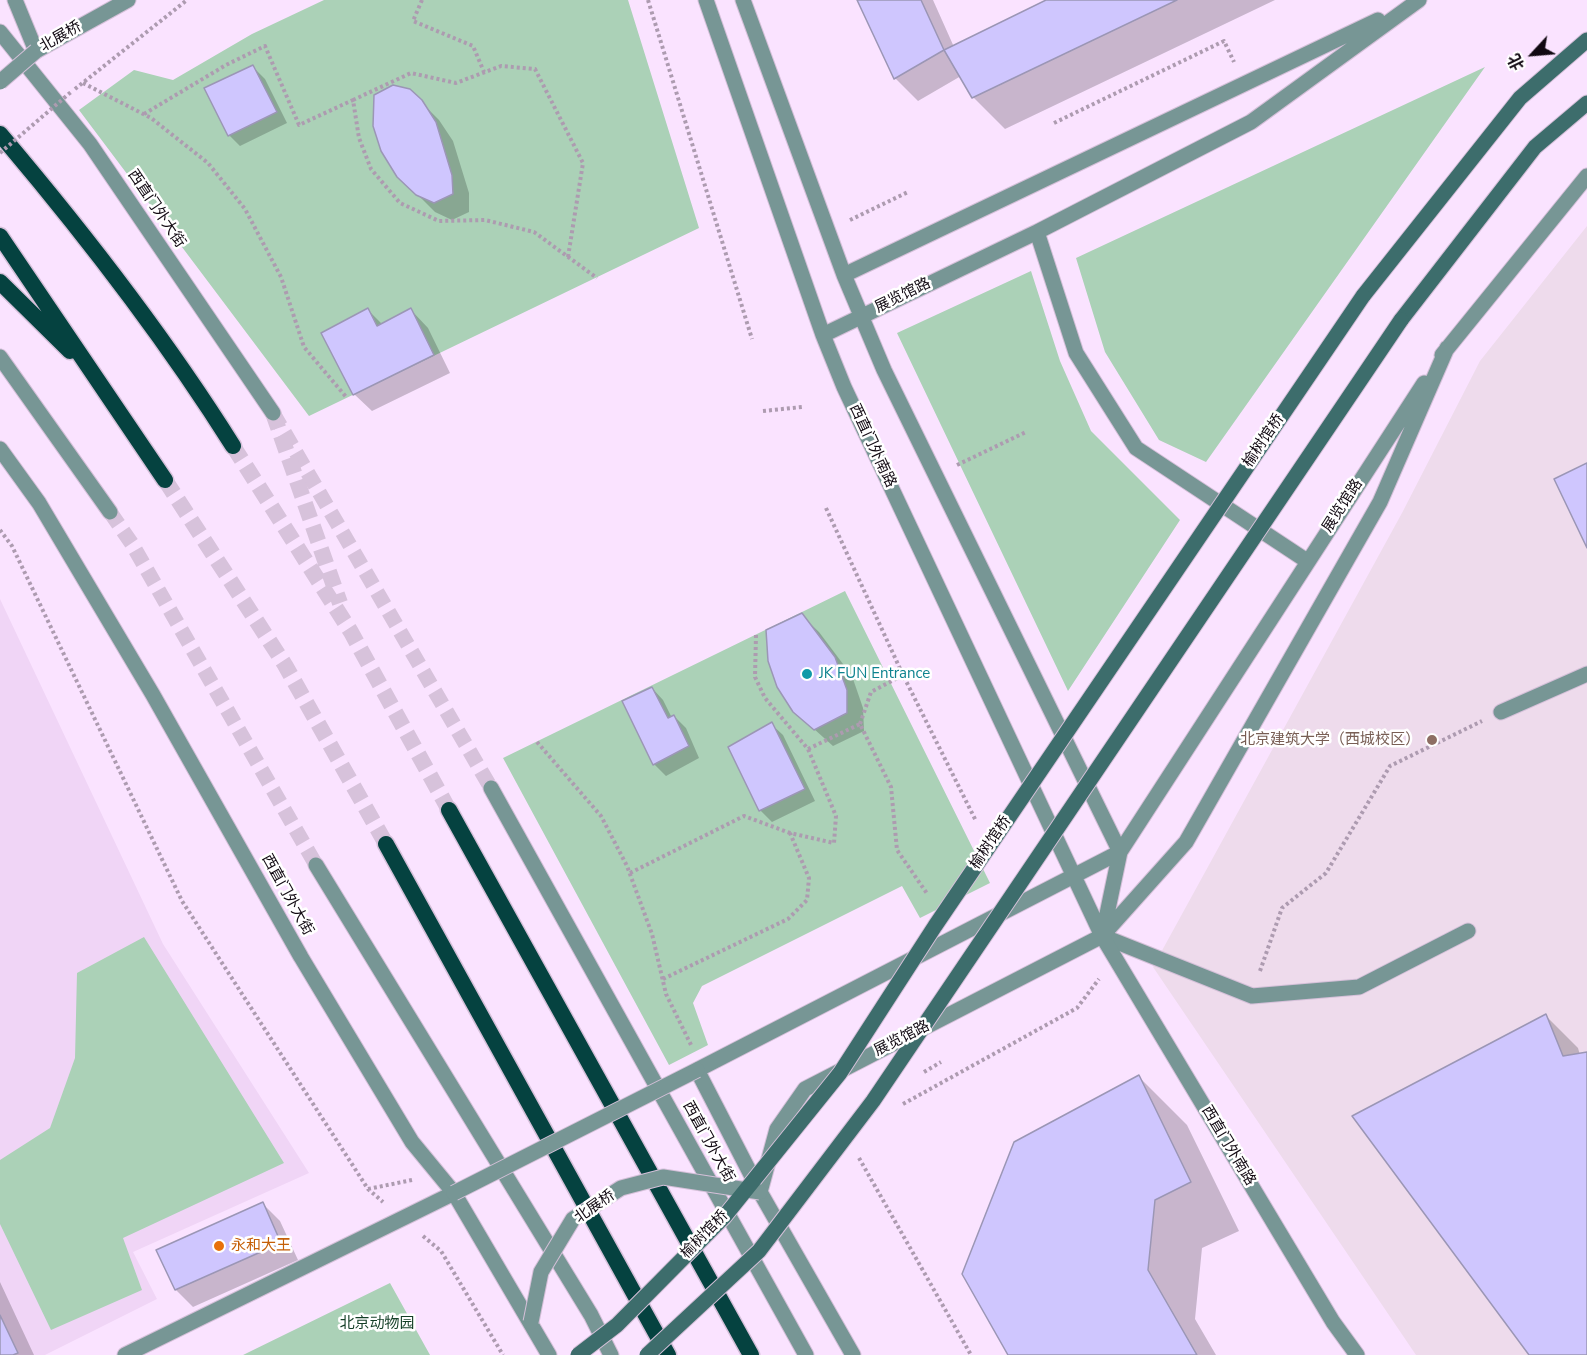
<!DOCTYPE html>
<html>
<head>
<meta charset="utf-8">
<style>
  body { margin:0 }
  #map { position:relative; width:1587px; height:1355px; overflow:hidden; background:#fae3ff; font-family:"Nunito Sans","Noto Sans SC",sans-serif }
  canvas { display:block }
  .north { position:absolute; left:1503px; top:24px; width:60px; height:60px; -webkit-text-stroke:4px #fff; paint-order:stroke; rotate:244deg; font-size:16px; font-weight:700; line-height:24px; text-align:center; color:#110912 }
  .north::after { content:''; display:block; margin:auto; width:21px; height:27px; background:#110912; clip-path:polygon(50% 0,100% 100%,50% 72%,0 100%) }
</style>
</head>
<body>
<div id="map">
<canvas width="1587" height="1355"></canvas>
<div class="north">北</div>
</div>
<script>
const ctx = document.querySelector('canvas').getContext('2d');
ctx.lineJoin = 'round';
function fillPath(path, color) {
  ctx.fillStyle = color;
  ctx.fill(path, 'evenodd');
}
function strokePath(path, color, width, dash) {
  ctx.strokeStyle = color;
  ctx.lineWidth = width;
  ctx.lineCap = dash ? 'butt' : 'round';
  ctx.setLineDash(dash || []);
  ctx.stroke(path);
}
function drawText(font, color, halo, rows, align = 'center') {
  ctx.font = font + ' "Nunito Sans","Noto Sans SC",sans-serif';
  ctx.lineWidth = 5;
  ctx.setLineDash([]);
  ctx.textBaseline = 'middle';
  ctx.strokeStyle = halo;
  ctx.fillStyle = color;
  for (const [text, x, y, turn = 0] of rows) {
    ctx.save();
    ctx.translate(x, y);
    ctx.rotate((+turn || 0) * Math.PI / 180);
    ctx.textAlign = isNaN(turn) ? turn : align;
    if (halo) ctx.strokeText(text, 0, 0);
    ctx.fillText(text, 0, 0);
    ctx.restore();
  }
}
fillPath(new Path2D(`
  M 0,599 L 163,944 L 309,1173 L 133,1252 L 157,1299 L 45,1355 L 0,1355 Z`), '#f0d5f6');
fillPath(new Path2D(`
  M 1587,226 L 1587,1355 L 1416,1355 L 1153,967 L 1402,513 L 1480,361 Z`), '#eedbec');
fillPath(new Path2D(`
  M 324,0 L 628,0 L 699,228 L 309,416 L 79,110 L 134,70 L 173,80 L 252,34 Z
  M 1485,67 L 1206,462 L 1159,440 L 1105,352 L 1076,258 Z
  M 1031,271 L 1060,361 L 1091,431 L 1180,520 L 1068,691 L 897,333 Z
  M 845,591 L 990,883 L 920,918 L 902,886 L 702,986 L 693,1003 L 708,1045 L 669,1065 L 503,758 Z
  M 144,937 L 284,1163 L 123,1238 L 142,1290 L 51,1330 L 0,1224 L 0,1160 L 50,1128 L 75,1058 L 77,973 Z
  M 390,1283 L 430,1355 L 243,1355 Z`), '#abd1b7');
fillPath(new Path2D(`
  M 859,0 L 933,0 L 954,47 L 1049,0 L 1275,0 L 1005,129 L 973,97 L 961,76 L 918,101 L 895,78 Z
  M 253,67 L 265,79 L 287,123 L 240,146 L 229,135 Z
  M 421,102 L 439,120 L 453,141 L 469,193 L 469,212 L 452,220 L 435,212 L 417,194 Z
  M 368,310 L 383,325 L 411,310 L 428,328 L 450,373 L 372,411 L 354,394 Z
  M 801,615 L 819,632 L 852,676 L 863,708 L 864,731 L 833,746 L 794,711 Z
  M 652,688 L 663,700 L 672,718 L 674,716 L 686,728 L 699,758 L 666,776 L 654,764 L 624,702 Z
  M 771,724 L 783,735 L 815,801 L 772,822 L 760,810 L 730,747 Z
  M 1546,1016 L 1578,1048 L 1580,1055 L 1587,1053 L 1587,1355 L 1531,1355 Z
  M 1139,1077 L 1187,1125 L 1239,1231 L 1202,1248 L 1195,1319 L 1216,1355 L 1010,1355 Z
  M 263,1204 L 280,1221 L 298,1260 L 193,1307 L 176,1290 Z
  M 0,1282 L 34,1355 L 0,1355 Z`), '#0003');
const building = new Path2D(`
  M 857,0 L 921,0 L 944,50 L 894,79 Z
  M 1046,0 L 1177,0 L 972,98 L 944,50 Z
  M 253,65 L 277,112 L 228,136 L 204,88 Z
  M 393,85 L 410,89 L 422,100 L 436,122 L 452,175 L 453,194 L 434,203 L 416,195 L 397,177 L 381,151 L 373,126 L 374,95 Z
  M 368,308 L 377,326 L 411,308 L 434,355 L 353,395 L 321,333 Z
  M 1587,463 L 1587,548 L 1554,479 Z
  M 802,613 L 835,657 L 847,690 L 847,713 L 814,730 L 793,712 L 777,687 L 768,661 L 766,630 Z
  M 652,687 L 668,718 L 674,715 L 689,746 L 653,765 L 622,701 Z
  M 772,722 L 805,789 L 759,811 L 728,747 Z
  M 1546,1014 L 1563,1056 L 1587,1052 L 1587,1355 L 1529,1355 L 1352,1116 Z
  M 1139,1075 L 1191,1182 L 1155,1200 L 1148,1270 L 1197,1355 L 1008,1355 L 962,1274 L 1014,1142 Z
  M 263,1202 L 281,1243 L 175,1290 L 156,1250 Z
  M 0,1315 L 18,1353 L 13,1355 L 0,1355 Z`);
fillPath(building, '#cfc6fe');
strokePath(building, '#9b96b5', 1.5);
strokePath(new Path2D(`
  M 273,413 L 491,788
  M 110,512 L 132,544 L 316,865`), '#d7c2db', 15, [15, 8]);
strokePath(new Path2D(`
  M 273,413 L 340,603
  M 233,446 L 351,632 L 449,810
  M 165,480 L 285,665 L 386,844`), '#d7c2db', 16, [16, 8]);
const service = new Path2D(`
  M 1501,712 L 1587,674
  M 1102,936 L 1252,996 L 1359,987 L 1468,931`);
const minor = new Path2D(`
  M 125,1355 L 454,1193`);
const tertiary = new Path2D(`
  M 15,0 L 36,51 L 128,0
  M 706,0 L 823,335 L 844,387 L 1102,936 L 1333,1322 L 1357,1355
  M 743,0 L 844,275 L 884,370 L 1120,852
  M 0,32 L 90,144 L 273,413
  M 1037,232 L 1076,353 L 1136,448 L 1307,561
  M 844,275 L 1378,20
  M 823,335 L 1037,232 L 1251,122 L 1419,0
  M 1442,355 L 1587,176
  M 0,357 L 110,512
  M 0,449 L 39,503 L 153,695 L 301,957 L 412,1142 L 454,1193 L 549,1355
  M 491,788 L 806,1355
  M 316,865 L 591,1315 L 611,1355
  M 1103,933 L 1120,852 L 1424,383
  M 760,1192 L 777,1129 L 805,1089 L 1102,936 L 1186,842 L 1380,502 L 1447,348
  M 853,1355 L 760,1192 L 697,1070 L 1120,852`);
const secondary = new Path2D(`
  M 1363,296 L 1520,98 L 1587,40
  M 1401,320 L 1535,147 L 1587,103`);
const trunk = new Path2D(`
  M 0,134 C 84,233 164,336 233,446
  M 0,236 L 165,480
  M 0,282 L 70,351
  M 449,810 L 751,1355
  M 386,844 L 668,1355`);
strokePath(service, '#d5c0d9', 17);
strokePath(minor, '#d5c0d9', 17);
strokePath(tertiary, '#d5c0d9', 17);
strokePath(secondary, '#d5c0d9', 17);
strokePath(trunk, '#d5c0d9', 19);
strokePath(new Path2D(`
  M 422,0 L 413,21 L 473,46 L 484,72
  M 648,0 L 752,339
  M 83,83 L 151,118 L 208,163 L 245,209 L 281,277 L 304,347 L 347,398
  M 75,89 L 187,0
  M 353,100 L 411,73 L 456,83 L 501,66 L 535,69 L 583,163 L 568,257
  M 144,114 L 226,65 L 265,46 L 299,125 L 353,100 L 359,138 L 371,169 L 400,203 L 439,221 L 485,220 L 534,232 L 597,278
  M 1054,123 L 1224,41 L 1234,62
  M 850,220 L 908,192
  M 763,411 L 802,407
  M 957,465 L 1026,432
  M 826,508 L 903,675 L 976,821
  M 0,530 L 12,546 L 182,901 L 368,1189 L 383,1202
  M 756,635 L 755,677 L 765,698 L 808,749 L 860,724 L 891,787 L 897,850 L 928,895
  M 860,724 L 871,692 L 903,675
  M 537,742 L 601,816 L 627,866 L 652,934 L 666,994 L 692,1047
  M 630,873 L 744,816 L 790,833
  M 1260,971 L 1282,908 L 1326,873 L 1390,766 L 1482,721
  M 663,979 L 788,919 L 807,900 L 809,878 L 790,833 L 834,843 L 836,816 L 808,749
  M 924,1072 L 941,1062
  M 903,1104 L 1077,1008 L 1099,979
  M 859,1158 L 971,1355
  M 368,1189 L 412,1180
  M 423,1236 L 441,1251 L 503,1355`), '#ad9bb0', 4, [3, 3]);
strokePath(service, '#779695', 15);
strokePath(minor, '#779695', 15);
strokePath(tertiary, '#779695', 15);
strokePath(secondary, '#3d6d6c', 15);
strokePath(trunk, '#054240', 16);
const tertiaryBridge = new Path2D(`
  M 0,82 L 36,51
  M 454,1193 L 697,1070
  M 531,1322 L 541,1272 L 573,1219 L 621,1188 L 663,1177 L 760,1192`);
const secondaryBridge = new Path2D(`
  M 578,1355 L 617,1325 L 724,1217 L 840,1073 L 935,926 L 1363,296
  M 647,1355 L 759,1251 L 873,1101 L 1401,320`);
strokePath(tertiaryBridge, '#d5c0d9', 17, []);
strokePath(secondaryBridge, '#d5c0d9', 17, []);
strokePath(new Path2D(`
  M 0,153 L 71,92`), '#ad9bb0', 4, [3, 3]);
strokePath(tertiaryBridge, '#779695', 15);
strokePath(secondaryBridge, '#3d6d6c', 15);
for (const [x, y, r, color] of [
  [807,674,6,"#0f9aa8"],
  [1432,740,6,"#8d6e63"],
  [219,1246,6,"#e8710a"]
]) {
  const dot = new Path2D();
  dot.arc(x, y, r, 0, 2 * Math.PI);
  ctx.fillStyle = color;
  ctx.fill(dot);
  strokePath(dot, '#fff', 2);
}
drawText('15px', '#110912', '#fff', [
  ["北展桥",61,37,-30],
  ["西直门外大街",156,209,56],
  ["展览馆路",903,296,-26],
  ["榆树馆桥",1264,441,-56],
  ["西直门外南路",872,446,65],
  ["展览馆路",1343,506,-57],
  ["榆树馆桥",991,843,-56],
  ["西直门外大街",287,895,61],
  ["展览馆路",902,1039,-27],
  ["西直门外大街",708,1142,61],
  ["西直门外南路",1228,1146,59],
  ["北展桥",595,1207,-35],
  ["榆树馆桥",705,1235,-46]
]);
drawText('15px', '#0d838f', '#fff', [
  ["JK FUN Entrance",819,674]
], 'left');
drawText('15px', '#785e54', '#fff', [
  ["北京建筑大学（西城校区）",1420,740]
], 'right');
drawText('15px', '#c56008', '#fff', [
  ["永和大王",231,1246]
], 'left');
drawText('15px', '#133e26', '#fff', [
  ["北京动物园",377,1324]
]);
</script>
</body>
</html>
